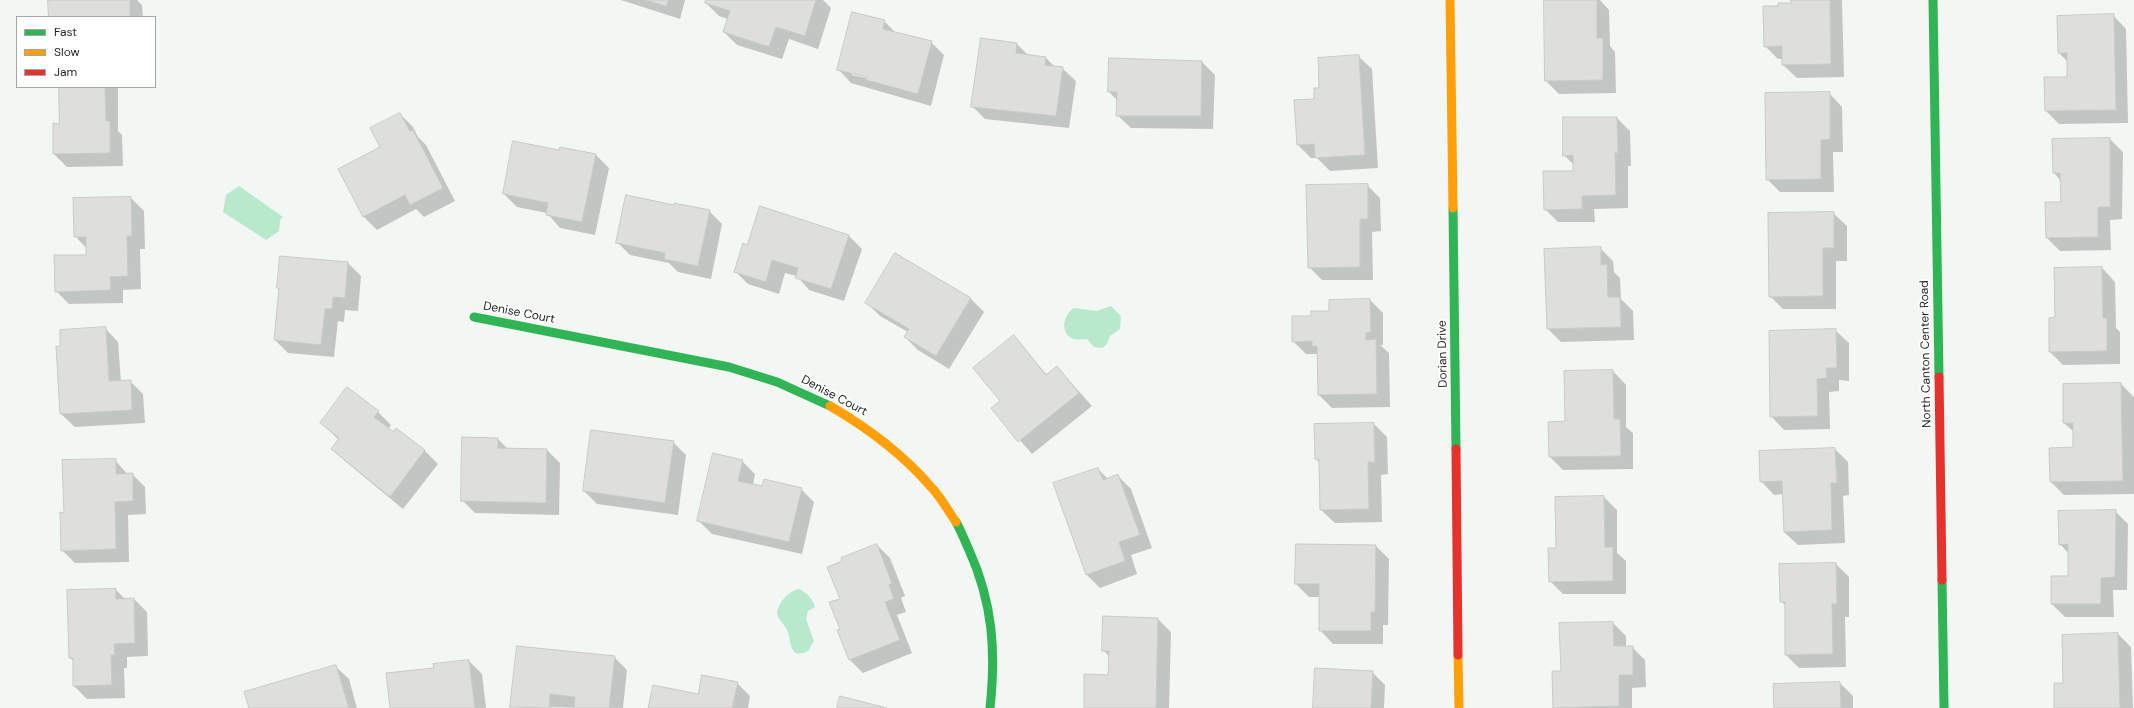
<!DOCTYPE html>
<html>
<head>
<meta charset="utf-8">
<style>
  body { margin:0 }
  #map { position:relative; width:2134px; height:708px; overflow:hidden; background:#f2f7f4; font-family:"DM Sans",sans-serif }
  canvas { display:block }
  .legend { position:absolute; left:16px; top:16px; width:140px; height:72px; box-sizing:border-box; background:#fff; border:1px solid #a5a7a5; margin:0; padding:5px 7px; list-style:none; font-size:12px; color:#1e221f }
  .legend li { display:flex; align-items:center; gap:8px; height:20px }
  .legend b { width:20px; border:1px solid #a5a7a5 }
</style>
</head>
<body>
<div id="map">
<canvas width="2134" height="708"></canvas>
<ul class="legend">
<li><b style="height:5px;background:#30b455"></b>Fast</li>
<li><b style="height:5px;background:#ff9f0a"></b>Slow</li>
<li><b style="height:5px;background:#e5322d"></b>Jam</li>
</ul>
</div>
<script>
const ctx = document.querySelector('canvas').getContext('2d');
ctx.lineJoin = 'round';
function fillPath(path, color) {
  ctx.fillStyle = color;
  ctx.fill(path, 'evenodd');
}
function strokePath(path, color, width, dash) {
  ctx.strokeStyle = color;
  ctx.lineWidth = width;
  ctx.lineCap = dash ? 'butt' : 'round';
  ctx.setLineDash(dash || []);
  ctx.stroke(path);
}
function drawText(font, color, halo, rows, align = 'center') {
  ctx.font = font + ' "DM Sans",sans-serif';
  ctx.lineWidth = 3.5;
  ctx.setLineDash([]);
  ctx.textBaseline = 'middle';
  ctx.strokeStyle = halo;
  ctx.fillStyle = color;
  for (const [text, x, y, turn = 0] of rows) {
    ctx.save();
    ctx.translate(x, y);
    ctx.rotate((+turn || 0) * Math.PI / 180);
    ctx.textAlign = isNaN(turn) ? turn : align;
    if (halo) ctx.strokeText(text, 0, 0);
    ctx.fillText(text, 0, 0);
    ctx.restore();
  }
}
fillPath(new Path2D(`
  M 239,186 L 283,217 L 280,220 L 279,231 L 266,240 L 223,212 L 226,195 Z
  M 1111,306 L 1121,316 L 1120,329 L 1110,336 L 1107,344 L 1102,348 L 1094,347 L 1087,339 C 1083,339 1078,340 1074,339 C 1059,334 1063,315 1074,308 L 1097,311 Z
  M 799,589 C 807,593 813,599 815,607 L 808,611 L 806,619 L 814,641 L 808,651 C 788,661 792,640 787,630 C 784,624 779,620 777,614 C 778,603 788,591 799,589 Z`), '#b8e9cc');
fillPath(new Path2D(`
  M 49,0 L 137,0 L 142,5 L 143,17 L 50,17 Z
  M 621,0 L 685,0 L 680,19 Z
  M 707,0 L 823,0 L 831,8 L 818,49 L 789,39 L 782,59 L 737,45 L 724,32 L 728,19 L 719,16 L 706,3 Z
  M 1545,0 L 1600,0 L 1609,10 L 1610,46 L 1615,52 L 1616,93 L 1559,94 L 1546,81 Z
  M 1792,0 L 1842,0 L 1844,77 L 1797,78 L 1783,65 L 1783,59 L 1778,59 L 1765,46 L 1764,7 L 1792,4 Z
  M 2113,15 L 2126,29 L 2128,123 L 2059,124 L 2046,111 L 2068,78 L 2068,62 L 2059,53 Z
  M 884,21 L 896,33 L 931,42 L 944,55 L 931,106 L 851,83 L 838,69 ZM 852,73 L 872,78 L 871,79 L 852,75 Z
  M 982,39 L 1017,44 L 1029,56 L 1046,58 L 1055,67 L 1062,68 L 1076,81 L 1069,128 L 985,119 L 972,106 Z
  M 1358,56 L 1372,69 L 1378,168 L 1330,171 L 1317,158 L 1311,158 L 1298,145 L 1321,89 Z
  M 1110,59 L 1202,62 L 1215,75 L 1213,129 L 1131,128 L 1117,115 L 1118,101 L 1109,92 Z
  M 60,87 L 118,87 L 118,131 L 122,135 L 123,166 L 67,167 L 54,154 L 60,125 Z
  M 1829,93 L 1842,107 L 1843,152 L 1833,152 L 1834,192 L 1780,192 L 1767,179 Z
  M 400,114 L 413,127 L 418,137 L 426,145 L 455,201 L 424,217 L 416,209 L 377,230 L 364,217 L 339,169 L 381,147 Z
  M 1617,118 L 1630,131 L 1631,166 L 1628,166 L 1628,208 L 1594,209 L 1595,222 L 1558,222 L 1545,209 L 1574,172 L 1574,165 L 1564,155 Z
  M 2110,139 L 2123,152 L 2122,219 L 2110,220 L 2111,250 L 2060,251 L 2047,238 L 2062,203 L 2061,181 L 2054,173 L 2053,140 Z
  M 560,151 L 596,155 L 609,168 L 595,235 L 560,228 L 547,213 L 517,207 L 504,194 Z
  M 1367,185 L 1380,198 L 1381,231 L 1372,232 L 1373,280 L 1322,280 L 1309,267 Z
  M 131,198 L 144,211 L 145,249 L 140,249 L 141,289 L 123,290 L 123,303 L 69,304 L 56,291 L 87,256 L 87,249 L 75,236 Z
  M 675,207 L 709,211 L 722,224 L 711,279 L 678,272 L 669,263 L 630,255 L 617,242 Z
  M 1833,213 L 1847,226 L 1847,261 L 1836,261 L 1836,309 L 1783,309 L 1770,296 Z
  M 849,236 L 862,249 L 844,301 L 809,290 L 797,276 L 785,273 L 779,294 L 748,284 L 735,271 Z
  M 1600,248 L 1613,261 L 1614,272 L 1620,278 L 1621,299 L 1633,311 L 1634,340 L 1561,342 L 1548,329 Z
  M 896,254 L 971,299 L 984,312 L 949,369 L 918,350 L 905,337 L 908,332 L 880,316 L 867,303 Z
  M 281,257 L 348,263 L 361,276 L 358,311 L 345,310 L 344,322 L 338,321 L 334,357 L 288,353 L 275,340 L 280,290 L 278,288 Z
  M 2102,268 L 2115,282 L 2116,328 L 2120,332 L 2120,364 L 2063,365 L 2050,352 L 2056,318 Z
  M 1370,300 L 1383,313 L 1383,345 L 1380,345 L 1389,353 L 1390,407 L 1332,408 L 1319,395 L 1318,354 L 1306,354 L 1293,341 L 1312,317 Z
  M 105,328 L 118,342 L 121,382 L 130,381 L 143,394 L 145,423 L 75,427 L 61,414 L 58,348 L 62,348 Z
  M 1835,330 L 1849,343 L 1849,381 L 1839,380 L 1839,391 L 1829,392 L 1830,429 L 1784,430 L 1771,416 Z
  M 1013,337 L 1047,375 L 1057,367 L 1092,406 L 1032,454 L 992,408 L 1001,401 Z
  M 1613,371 L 1626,385 L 1626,427 L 1633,433 L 1633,469 L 1563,470 L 1550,457 L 1566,422 Z
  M 2121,384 L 2134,397 L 2134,494 L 2064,495 L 2051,482 L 2074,448 L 2074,432 L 2064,423 Z
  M 378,412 L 391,425 L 388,429 L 394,433 L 396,429 L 425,451 L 438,464 L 403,509 L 346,462 L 332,449 L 339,440 L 321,423 Z
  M 1374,424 L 1387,437 L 1388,474 L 1381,475 L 1382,522 L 1335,523 L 1321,510 L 1320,464 L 1316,459 Z
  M 498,439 L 508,449 L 547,450 L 560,463 L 559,515 L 475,513 L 462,500 Z
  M 673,442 L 686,455 L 678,515 L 597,504 L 584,491 Z
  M 1835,449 L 1848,462 L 1849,495 L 1843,496 L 1845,543 L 1798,545 L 1784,532 L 1783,494 L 1774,495 L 1761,481 Z
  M 115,460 L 128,475 L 132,474 L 145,487 L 146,514 L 128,515 L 129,562 L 75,563 L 62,550 L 65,514 Z
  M 742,461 L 755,474 L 753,485 L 801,489 L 814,502 L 802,554 L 712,534 L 699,521 Z
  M 1098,469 L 1108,479 L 1118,476 L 1131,489 L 1152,548 L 1131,555 L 1137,574 L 1100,588 L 1087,575 L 1055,484 Z
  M 1604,497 L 1617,510 L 1617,553 L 1626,561 L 1626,594 L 1563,594 L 1550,581 L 1557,549 Z
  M 2115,511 L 2128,524 L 2127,590 L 2113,590 L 2114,617 L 2065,617 L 2052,604 L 2069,577 L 2069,554 L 2060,544 Z
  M 877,545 L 890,558 L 905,596 L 901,598 L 906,612 L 897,615 L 912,653 L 863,673 L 850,660 L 838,631 L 841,630 L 843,562 Z
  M 1376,546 L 1389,559 L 1388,625 L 1383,625 L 1383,644 L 1333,644 L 1320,630 L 1320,597 L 1309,597 L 1296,584 Z
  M 1836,564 L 1849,577 L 1849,617 L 1845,617 L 1846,667 L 1799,668 L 1786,655 L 1786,606 L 1781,601 Z
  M 116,590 L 125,599 L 134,599 L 147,612 L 148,656 L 127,657 L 127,668 L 124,668 L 125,698 L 87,699 L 74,686 L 74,661 L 70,658 Z
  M 1158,619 L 1171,632 L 1169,708 L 1085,708 L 1109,676 L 1110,657 L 1103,650 Z
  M 1613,623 L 1626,636 L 1626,647 L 1632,647 L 1645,660 L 1646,687 L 1632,688 L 1632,708 L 1554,708 L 1562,672 Z
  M 2118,634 L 2131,647 L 2133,708 L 2055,708 L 2064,684 Z
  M 614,657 L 627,670 L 623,708 L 511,707 Z
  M 469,661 L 482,674 L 486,708 L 391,708 Z
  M 335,666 L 349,679 L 357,708 L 250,708 Z
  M 1372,672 L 1385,685 L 1384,708 L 1314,708 Z
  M 737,683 L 750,696 L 748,708 L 649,708 L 699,696 Z
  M 1840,683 L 1853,696 L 1853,708 L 1775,708 L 1774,685 Z`), '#0003');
const building = new Path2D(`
  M 48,0 L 130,0 L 130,17 L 49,17 Z
  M 646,0 L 669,0 L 666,6 Z
  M 706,0 L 816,0 L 805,36 L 776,27 L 769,47 L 723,32 L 730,11 L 705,3 Z
  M 1544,0 L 1597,0 L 1597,38 L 1603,38 L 1603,80 L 1545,81 Z
  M 1791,0 L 1830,0 L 1831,64 L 1782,65 L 1782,46 L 1764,47 L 1763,6 L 1778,6 L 1778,3 L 1791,3 Z
  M 852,12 L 885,20 L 883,29 L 932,41 L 918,94 L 866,80 L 867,77 L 837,70 Z
  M 2114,14 L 2116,110 L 2045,111 L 2044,77 L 2067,77 L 2067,53 L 2058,53 L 2057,16 Z
  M 981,38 L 1017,43 L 1016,53 L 1046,57 L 1045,65 L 1063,67 L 1056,116 L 971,107 Z
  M 1359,55 L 1365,155 L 1315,158 L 1314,144 L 1297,145 L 1294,100 L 1314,99 L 1314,88 L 1319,88 L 1318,58 Z
  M 1109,58 L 1202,61 L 1201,116 L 1116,116 L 1117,92 L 1108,92 Z
  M 59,87 L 105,87 L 106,121 L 110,121 L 110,153 L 53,154 L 53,123 L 59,124 Z
  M 1830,92 L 1830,139 L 1821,140 L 1821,179 L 1766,180 L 1765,93 Z
  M 400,113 L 410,131 L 413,130 L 443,188 L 410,205 L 405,195 L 363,217 L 338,169 L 380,147 L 370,128 Z
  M 1563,117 L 1617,117 L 1618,153 L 1615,153 L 1616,195 L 1582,196 L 1582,209 L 1544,210 L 1543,171 L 1573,171 L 1573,155 L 1563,156 Z
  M 2110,138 L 2110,207 L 2098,207 L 2098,237 L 2046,238 L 2045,202 L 2061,202 L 2060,173 L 2053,173 L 2052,139 Z
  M 513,141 L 559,150 L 560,147 L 596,154 L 582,222 L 546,215 L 548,203 L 503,194 Z
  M 1368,184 L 1368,219 L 1360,219 L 1360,267 L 1308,268 L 1306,185 Z
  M 626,195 L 674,205 L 674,203 L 710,210 L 698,266 L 664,259 L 665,253 L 616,243 Z
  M 131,197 L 132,236 L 127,236 L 128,276 L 110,277 L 111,290 L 55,292 L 54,255 L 86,255 L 86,237 L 74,237 L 73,198 Z
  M 760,206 L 849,235 L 831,289 L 795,278 L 798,268 L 772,260 L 766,282 L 734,272 L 743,243 L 747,245 Z
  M 1834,212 L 1834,248 L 1823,248 L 1823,296 L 1769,297 L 1768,213 Z
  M 1601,247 L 1601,265 L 1607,264 L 1608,297 L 1620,297 L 1621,327 L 1547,329 L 1544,249 Z
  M 895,253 L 971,298 L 936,356 L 904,337 L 909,329 L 865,303 Z
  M 280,256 L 348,262 L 345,298 L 333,297 L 332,309 L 325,309 L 321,345 L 274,340 L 279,288 L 277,288 Z
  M 2102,267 L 2103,318 L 2107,318 L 2107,351 L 2049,352 L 2049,318 L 2055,317 L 2054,268 Z
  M 1370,299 L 1371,332 L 1366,333 L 1366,340 L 1376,339 L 1377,394 L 1318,395 L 1317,346 L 1312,346 L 1312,341 L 1292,342 L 1292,316 L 1311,316 L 1311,311 L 1329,311 L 1329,300 Z
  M 106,327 L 109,381 L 131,380 L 132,410 L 60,414 L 56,346 L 60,347 L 60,330 Z
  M 1836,329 L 1837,368 L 1826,368 L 1827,378 L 1817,379 L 1818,416 L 1770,417 L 1769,331 Z
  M 1014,335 L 1046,375 L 1057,366 L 1079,393 L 1018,442 L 991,408 L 1000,401 L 973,368 Z
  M 1613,370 L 1614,419 L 1620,419 L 1621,456 L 1549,457 L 1548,422 L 1565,421 L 1564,371 Z
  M 2121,383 L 2123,481 L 2050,482 L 2049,448 L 2073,447 L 2073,423 L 2063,423 L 2063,384 Z
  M 347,387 L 379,411 L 374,417 L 394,432 L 396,428 L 425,450 L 390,497 L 331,449 L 339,438 L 320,423 Z
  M 1374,423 L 1375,462 L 1368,462 L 1369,509 L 1320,510 L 1319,460 L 1315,459 L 1314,424 Z
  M 591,430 L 674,441 L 665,503 L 583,491 Z
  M 462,437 L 498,438 L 498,448 L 547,449 L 546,503 L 461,501 Z
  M 1835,448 L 1837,483 L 1831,483 L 1832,530 L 1784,532 L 1782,481 L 1760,482 L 1759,451 Z
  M 713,453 L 743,460 L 738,481 L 762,486 L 764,479 L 802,488 L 789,542 L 697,521 Z
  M 116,459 L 116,474 L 133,473 L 133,501 L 115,502 L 116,549 L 61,551 L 60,512 L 64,513 L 62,460 Z
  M 1098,468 L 1103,480 L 1118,474 L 1140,535 L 1119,542 L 1125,561 L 1086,575 L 1053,483 Z
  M 1604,496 L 1605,547 L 1613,547 L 1613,581 L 1549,582 L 1548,548 L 1556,548 L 1555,497 Z
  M 2116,510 L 2115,577 L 2101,578 L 2101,604 L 2051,604 L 2051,576 L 2068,576 L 2068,544 L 2059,545 L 2058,511 Z
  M 877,544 L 892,583 L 889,585 L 894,599 L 885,602 L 900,640 L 849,660 L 837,630 L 840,629 L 829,602 L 840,599 L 827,567 L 842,561 L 841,558 Z
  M 1296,544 L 1376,545 L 1375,612 L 1371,612 L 1371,631 L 1319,631 L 1319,584 L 1295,584 Z
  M 1836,563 L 1837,604 L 1832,604 L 1833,654 L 1785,655 L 1785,602 L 1780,602 L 1779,564 Z
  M 116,589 L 116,599 L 134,598 L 135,643 L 114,644 L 115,655 L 111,655 L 112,685 L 73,686 L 73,658 L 69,658 L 67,590 Z
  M 1103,616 L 1158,618 L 1156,708 L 1084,708 L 1084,674 L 1108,675 L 1109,651 L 1102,651 Z
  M 1613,622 L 1614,646 L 1633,646 L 1633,675 L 1619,675 L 1619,706 L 1553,708 L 1552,671 L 1561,671 L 1559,623 Z
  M 2118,633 L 2120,708 L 2054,708 L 2054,683 L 2063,683 L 2062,635 Z
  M 517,646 L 615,656 L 609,708 L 574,708 L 575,697 L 550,694 L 549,708 L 510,707 Z
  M 469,660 L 475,708 L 390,708 L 386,673 L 434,668 L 433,664 Z
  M 336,665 L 349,708 L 249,708 L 244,692 Z
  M 1315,668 L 1373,671 L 1371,708 L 1313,708 Z
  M 702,675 L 738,682 L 732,708 L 648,708 L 653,685 L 698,694 Z
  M 1840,682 L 1841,708 L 1774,708 L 1773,684 Z
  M 840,696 L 887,708 L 837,708 Z`);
fillPath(building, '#dededc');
strokePath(building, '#c9c9c7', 1);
strokePath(new Path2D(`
  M 1933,0 L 1939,377
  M 1453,208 L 1456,449
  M 474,317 L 729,367 L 777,382 L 830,406
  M 956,522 C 961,531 965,541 969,550 C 993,603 996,651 990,708
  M 1942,580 L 1944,708`), '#30b455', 9);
strokePath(new Path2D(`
  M 1450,0 L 1453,208
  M 830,406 C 868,428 902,453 931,487 C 941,497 948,511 956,522
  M 1458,655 L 1459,708`), '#ff9f0a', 9);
strokePath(new Path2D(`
  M 1939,377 L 1942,580
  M 1456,449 L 1458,655`), '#e5322d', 9);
drawText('12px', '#1e221f', '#fff', [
  ["Denise Court",519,313,11],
  ["Dorian Drive",1443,354,-91],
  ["North Canton Center Road",1926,354,-91],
  ["Denise Court",834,396,28]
]);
</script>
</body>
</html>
